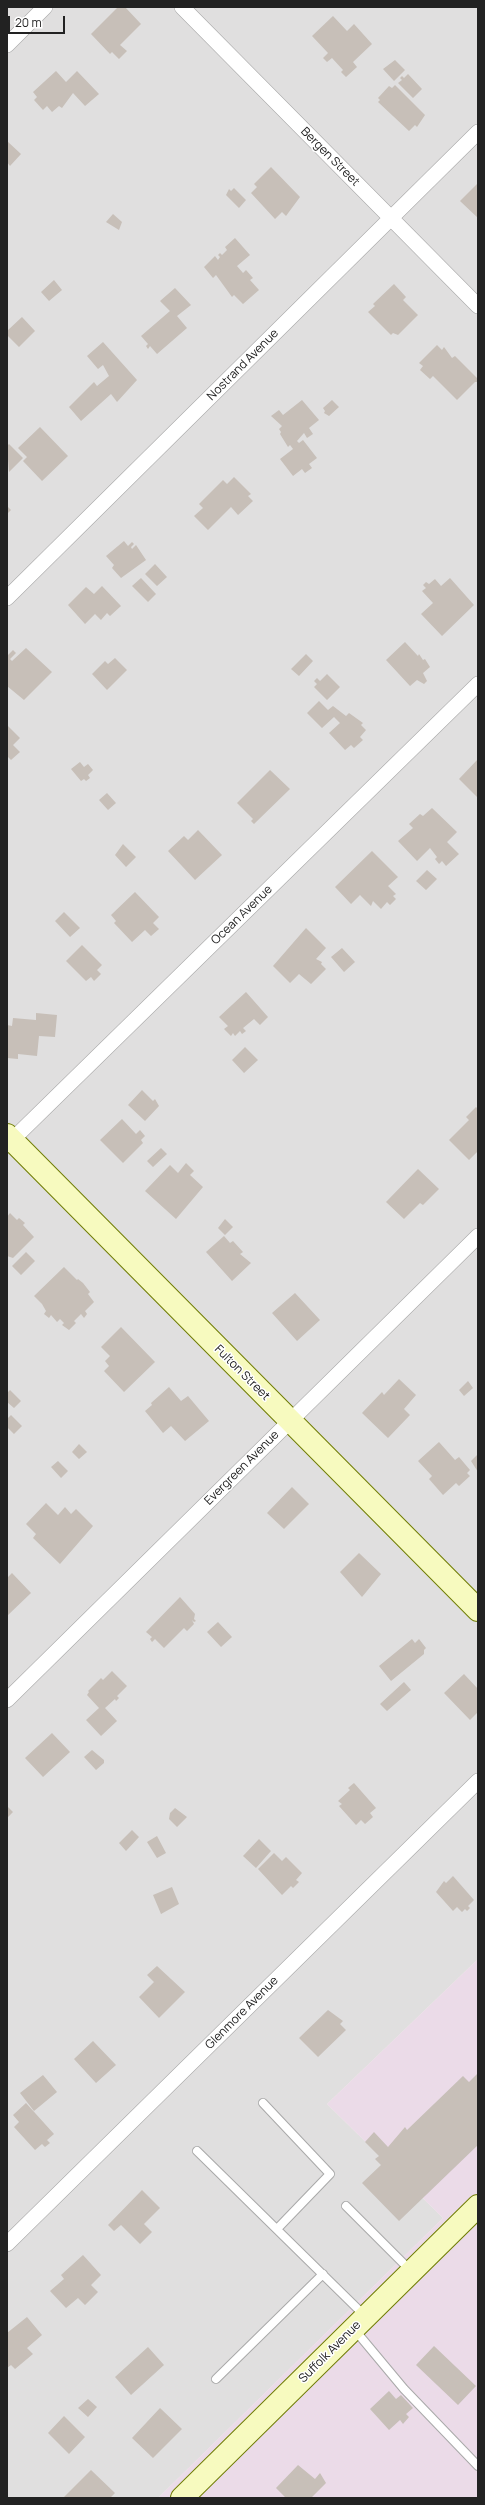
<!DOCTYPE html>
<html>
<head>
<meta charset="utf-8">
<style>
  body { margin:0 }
  #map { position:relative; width:485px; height:2505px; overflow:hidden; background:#f2efe9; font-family:Manrope,sans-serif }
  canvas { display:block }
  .frame { position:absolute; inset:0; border:8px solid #222; pointer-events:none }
  .scale { position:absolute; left:8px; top:16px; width:57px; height:18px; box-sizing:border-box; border:2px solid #222; border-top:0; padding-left:5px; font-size:12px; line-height:14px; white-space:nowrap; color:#222; -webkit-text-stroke:3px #fff; paint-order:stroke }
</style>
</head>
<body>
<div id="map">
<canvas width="485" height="2505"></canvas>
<div class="frame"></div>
<div class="scale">20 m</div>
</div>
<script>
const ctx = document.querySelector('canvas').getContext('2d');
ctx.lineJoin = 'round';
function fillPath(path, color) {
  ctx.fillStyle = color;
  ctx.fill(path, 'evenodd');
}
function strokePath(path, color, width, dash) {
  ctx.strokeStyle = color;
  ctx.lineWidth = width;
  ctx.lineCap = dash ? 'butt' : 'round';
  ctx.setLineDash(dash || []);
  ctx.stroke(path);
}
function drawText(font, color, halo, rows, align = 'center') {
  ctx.font = font + ' Manrope,sans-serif';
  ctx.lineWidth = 3;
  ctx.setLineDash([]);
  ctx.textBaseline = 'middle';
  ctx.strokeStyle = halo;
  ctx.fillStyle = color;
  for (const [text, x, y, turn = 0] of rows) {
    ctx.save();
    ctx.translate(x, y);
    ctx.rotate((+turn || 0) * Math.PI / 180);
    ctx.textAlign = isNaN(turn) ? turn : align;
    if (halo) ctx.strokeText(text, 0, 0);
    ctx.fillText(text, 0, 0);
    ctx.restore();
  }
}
fillPath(new Path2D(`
  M 7,7 L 478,7 L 478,1959 L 327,2104 L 443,2218 L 158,2498 L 7,2498 Z`), '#e0dfdf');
fillPath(new Path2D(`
  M 478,1959 L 478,2498 L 158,2498 L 443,2218 L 327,2104 Z`), '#ebdbe8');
fillPath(new Path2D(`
  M 118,7 L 125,7 L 141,24 L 120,45 L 127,51 L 119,59 L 112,52 L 110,54 L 91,34 Z
  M 333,16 L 347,31 L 354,24 L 372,44 L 353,62 L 357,67 L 346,77 L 341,72 L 343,70 L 332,58 L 327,62 L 323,58 L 328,53 L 312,36 Z
  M 395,60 L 405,70 L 394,81 L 383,69 Z
  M 56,71 L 66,82 L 77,71 L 99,94 L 85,106 L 73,93 L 62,108 L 59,106 L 52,112 L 47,106 L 43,110 L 34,100 L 37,97 L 33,92 Z
  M 408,74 L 422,89 L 413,98 L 398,83 L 402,80 L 400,78 L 402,76 L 404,78 Z
  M 395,85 L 425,115 L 417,127 L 415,125 L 409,131 L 378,102 L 380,100 L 378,98 L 389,86 L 392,88 Z
  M 7,141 L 21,154 L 10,166 L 7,162 Z
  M 271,167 L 300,197 L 286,216 L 282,212 L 275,219 L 251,193 L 257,187 L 254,184 Z
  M 478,183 L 478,218 L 460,201 Z
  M 234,188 L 246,200 L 239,208 L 226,195 L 229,189 L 231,191 Z
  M 113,214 L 122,222 L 119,230 L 106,222 Z
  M 235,238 L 250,255 L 237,266 L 243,273 L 246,270 L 253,278 L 250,280 L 259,290 L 243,304 L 234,295 L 232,297 L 216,275 L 213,278 L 204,267 L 215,256 L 218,260 L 220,257 L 218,255 L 220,253 L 222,255 L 227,250 L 225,247 Z
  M 54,280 L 62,290 L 49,301 L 41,292 Z
  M 394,284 L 406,297 L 403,300 L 418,315 L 398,335 L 393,333 L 391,335 L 368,312 L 375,306 L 373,304 Z
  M 175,288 L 191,305 L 177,316 L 187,328 L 157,354 L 150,346 L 148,349 L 146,346 L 148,344 L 141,336 L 170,311 L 160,301 Z
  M 22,317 L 35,331 L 19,347 L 7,335 L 7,331 Z
  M 103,342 L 137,380 L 117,402 L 111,394 L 81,421 L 69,407 L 94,382 L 97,386 L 109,376 L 103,365 L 98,369 L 87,356 Z
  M 437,345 L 442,350 L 444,347 L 452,358 L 455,356 L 478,379 L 478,382 L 475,382 L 457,400 L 433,376 L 430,379 L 420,370 L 423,366 L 419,363 Z
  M 302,400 L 319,420 L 309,428 L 313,434 L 307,438 L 304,433 L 297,441 L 299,443 L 303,440 L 317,458 L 309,464 L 312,468 L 305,473 L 302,469 L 293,476 L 280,459 L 293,449 L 290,445 L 288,447 L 280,434 L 281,432 L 279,429 L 282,426 L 271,416 L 279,410 L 283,415 Z
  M 332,400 L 339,407 L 329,416 L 324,413 L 325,411 L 323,408 Z
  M 40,427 L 68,456 L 42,481 L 23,461 L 27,457 L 18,448 Z
  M 9,444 L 23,458 L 9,472 L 7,446 Z
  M 234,477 L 251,494 L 248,496 L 253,501 L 238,515 L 231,507 L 208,530 L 194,516 L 203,508 L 199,504 L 223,480 L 227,484 Z
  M 7,506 L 11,510 L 7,514 Z
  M 124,541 L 128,546 L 132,542 L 134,544 L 131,547 L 132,549 L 136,545 L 146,560 L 121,578 L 112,568 L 114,565 L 106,556 Z
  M 155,564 L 167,577 L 157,586 L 145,574 Z
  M 141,578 L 156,594 L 148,602 L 132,586 Z
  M 450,578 L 474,605 L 442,636 L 421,614 L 433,603 L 422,591 L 426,588 L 423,585 L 426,582 L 429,584 L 435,579 L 441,586 Z
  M 102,586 L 121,606 L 110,616 L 107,613 L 101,620 L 95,614 L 85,624 L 68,605 L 86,587 L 94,594 Z
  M 405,642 L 418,656 L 419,654 L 423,660 L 425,659 L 430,667 L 423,673 L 427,681 L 424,684 L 417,680 L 410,686 L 386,660 Z
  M 26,648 L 52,672 L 24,700 L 7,686 L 7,656 L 13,650 L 16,653 L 10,659 L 12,661 Z
  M 306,654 L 313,661 L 299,676 L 291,669 Z
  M 115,658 L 127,670 L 107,690 L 92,674 L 105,661 L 108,664 Z
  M 327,674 L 340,687 L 327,700 L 314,687 L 317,684 L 314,681 L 317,678 L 320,681 Z
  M 319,701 L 328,710 L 333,706 L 346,716 L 349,713 L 363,723 L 361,725 L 366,730 L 360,737 L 363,740 L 354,748 L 351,745 L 345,750 L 329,733 L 340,723 L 334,717 L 322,728 L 307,713 Z
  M 7,725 L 20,738 L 13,745 L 20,752 L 11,760 L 7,756 Z
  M 478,759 L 478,798 L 459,779 Z
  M 80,762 L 84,767 L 88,764 L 93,770 L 88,775 L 90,778 L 86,781 L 84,779 L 81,781 L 71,769 Z
  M 270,770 L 290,789 L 254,824 L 251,821 L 253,819 L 237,803 Z
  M 107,793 L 116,803 L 108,810 L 99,800 Z
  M 432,808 L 457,832 L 447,842 L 459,854 L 446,866 L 442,861 L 439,864 L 435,859 L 437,857 L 430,848 L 417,861 L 398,841 L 413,828 L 409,824 L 420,814 L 423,816 Z
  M 198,830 L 222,855 L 195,880 L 168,851 L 184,836 L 188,840 Z
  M 123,844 L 136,857 L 126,867 L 115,855 Z
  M 372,851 L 398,877 L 388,886 L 396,894 L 393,896 L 396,899 L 390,905 L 387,902 L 381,909 L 373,901 L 371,906 L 360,895 L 351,904 L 335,887 Z
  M 427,870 L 437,879 L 426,890 L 416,881 Z
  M 135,892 L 159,917 L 153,923 L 159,929 L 151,936 L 145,930 L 132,942 L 114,923 L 116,921 L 111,915 Z
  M 64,912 L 80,928 L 70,937 L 55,921 Z
  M 306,928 L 326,948 L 316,959 L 322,962 L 321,964 L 326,969 L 311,984 L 299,974 L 290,983 L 273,966 Z
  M 82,945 L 102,965 L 97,970 L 101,974 L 94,981 L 91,977 L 86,981 L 66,961 Z
  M 342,948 L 355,962 L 344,972 L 331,957 Z
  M 246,992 L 268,1017 L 260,1025 L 254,1019 L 243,1028 L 246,1031 L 242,1034 L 240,1031 L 235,1036 L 233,1033 L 231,1036 L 224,1029 L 228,1026 L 219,1017 Z
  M 36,1013 L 57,1015 L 55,1037 L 39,1036 L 37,1056 L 18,1054 L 18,1059 L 7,1058 L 7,1025 L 12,1026 L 13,1018 L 36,1020 Z
  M 245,1047 L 258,1060 L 244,1073 L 232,1060 Z
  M 142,1090 L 153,1101 L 155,1099 L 159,1106 L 145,1121 L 128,1105 Z
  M 476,1107 L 478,1109 L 478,1151 L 469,1160 L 449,1140 L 469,1120 L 466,1117 Z
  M 122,1119 L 136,1134 L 140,1130 L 145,1136 L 141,1140 L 143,1143 L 123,1163 L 100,1140 Z
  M 161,1148 L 167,1154 L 153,1167 L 147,1161 Z
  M 186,1163 L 194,1171 L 190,1175 L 203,1187 L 176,1219 L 145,1191 L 170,1165 L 178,1173 Z
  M 418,1169 L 439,1189 L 423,1205 L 420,1203 L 404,1219 L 386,1202 Z
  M 10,1213 L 17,1220 L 19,1218 L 25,1223 L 23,1225 L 34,1237 L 13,1258 L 7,1256 L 7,1217 Z
  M 225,1219 L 233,1227 L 225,1235 L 218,1228 Z
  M 224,1236 L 230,1243 L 233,1241 L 243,1252 L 240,1254 L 251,1263 L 232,1281 L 206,1252 Z
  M 26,1252 L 35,1261 L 21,1275 L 12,1266 Z
  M 64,1267 L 77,1280 L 78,1279 L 83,1283 L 90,1292 L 88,1294 L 94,1302 L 85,1311 L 87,1314 L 84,1318 L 81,1314 L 74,1321 L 76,1323 L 69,1330 L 62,1325 L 64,1323 L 60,1319 L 57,1322 L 51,1315 L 49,1318 L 44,1314 L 46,1311 L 42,1304 L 34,1296 Z
  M 295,1293 L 320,1320 L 297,1341 L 272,1313 Z
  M 121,1327 L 155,1362 L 124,1392 L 104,1371 L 109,1366 L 105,1361 L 110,1356 L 101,1347 Z
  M 399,1379 L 416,1395 L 404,1409 L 410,1415 L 388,1438 L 362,1413 L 382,1392 L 384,1395 Z
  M 468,1381 L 473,1388 L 464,1396 L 459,1390 Z
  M 169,1387 L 181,1401 L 188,1396 L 209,1421 L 185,1441 L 171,1426 L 163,1433 L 145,1411 L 152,1405 L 151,1403 Z
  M 10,1390 L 21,1401 L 14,1408 L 7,1402 L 7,1393 Z
  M 11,1415 L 22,1426 L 14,1434 L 7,1427 L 7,1419 Z
  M 439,1442 L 455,1460 L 459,1457 L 470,1470 L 467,1473 L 470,1476 L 459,1486 L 456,1483 L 443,1495 L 429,1479 L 432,1476 L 418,1461 Z
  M 79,1444 L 87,1452 L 79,1459 L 72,1452 Z
  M 478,1454 L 478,1472 L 471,1461 Z
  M 58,1461 L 68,1471 L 61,1478 L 51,1467 Z
  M 292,1487 L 309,1504 L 284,1529 L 267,1513 Z
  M 46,1503 L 58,1515 L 65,1507 L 71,1514 L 76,1509 L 93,1526 L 60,1564 L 33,1538 L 36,1534 L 26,1524 Z
  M 359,1553 L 381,1574 L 362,1597 L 340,1572 Z
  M 12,1573 L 31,1593 L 7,1616 L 7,1578 Z
  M 180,1597 L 195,1614 L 194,1619 L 196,1621 L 194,1622 L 192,1620 L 194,1624 L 187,1631 L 184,1628 L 164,1648 L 155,1639 L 152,1642 L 150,1639 L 152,1637 L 146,1632 Z
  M 218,1622 L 232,1637 L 221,1647 L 207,1632 Z
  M 412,1639 L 415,1643 L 419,1639 L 426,1648 L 424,1650 L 424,1654 L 391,1681 L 379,1666 Z
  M 112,1671 L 127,1686 L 117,1696 L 119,1698 L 116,1701 L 115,1699 L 105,1708 L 117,1721 L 101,1736 L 86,1720 L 99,1708 L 87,1695 L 89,1692 L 88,1691 L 101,1678 L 103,1680 Z
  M 464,1674 L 478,1689 L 478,1712 L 470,1720 L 444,1693 Z
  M 404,1682 L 411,1690 L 387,1711 L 380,1704 Z
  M 52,1733 L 70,1752 L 43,1777 L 25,1758 Z
  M 92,1750 L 104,1760 L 104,1763 L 96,1770 L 84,1757 Z
  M 354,1783 L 376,1808 L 370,1813 L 373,1817 L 365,1824 L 361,1820 L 356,1825 L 339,1806 L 342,1804 L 338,1801 L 350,1790 L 348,1788 Z
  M 7,1806 L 13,1812 L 7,1818 Z
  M 175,1808 L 187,1817 L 177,1827 L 169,1819 L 170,1813 Z
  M 132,1830 L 139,1837 L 126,1851 L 119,1843 Z
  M 157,1836 L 166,1853 L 157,1858 L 147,1842 Z
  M 259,1839 L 271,1851 L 256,1868 L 243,1856 Z
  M 274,1853 L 282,1861 L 286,1857 L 302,1873 L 296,1880 L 299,1882 L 293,1888 L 291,1886 L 282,1895 L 258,1869 Z
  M 453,1876 L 474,1900 L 468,1906 L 470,1908 L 467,1911 L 465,1909 L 462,1912 L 457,1907 L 453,1911 L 436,1892 L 444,1881 L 446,1883 Z
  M 172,1887 L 179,1904 L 161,1914 L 153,1895 Z
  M 157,1966 L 185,1992 L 159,2018 L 139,1997 L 154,1982 L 147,1975 Z
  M 328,2010 L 343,2021 L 340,2024 L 346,2030 L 318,2057 L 299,2038 Z
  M 93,2041 L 116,2065 L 96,2083 L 74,2059 Z
  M 478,2073 L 478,2145 L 399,2221 L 362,2183 L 381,2165 L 375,2159 L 379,2156 L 365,2142 L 374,2132 L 388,2147 L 405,2127 L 407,2130 L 463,2076 L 469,2082 Z
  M 43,2075 L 57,2092 L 34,2111 L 20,2093 Z
  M 26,2103 L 54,2134 L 47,2140 L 50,2143 L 45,2147 L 42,2144 L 35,2150 L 14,2127 L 19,2122 L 13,2115 Z
  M 142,2190 L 160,2208 L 144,2224 L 152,2232 L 140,2244 L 121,2225 L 114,2231 L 108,2225 Z
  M 83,2255 L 101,2275 L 91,2285 L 98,2292 L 85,2305 L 78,2298 L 66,2308 L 50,2291 L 64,2279 L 61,2275 Z
  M 27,2317 L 42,2335 L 27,2348 L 33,2354 L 15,2369 L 11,2365 L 7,2368 L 7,2333 Z
  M 434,2346 L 476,2386 L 458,2405 L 416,2365 Z
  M 148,2347 L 164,2365 L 131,2395 L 115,2377 Z
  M 389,2391 L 396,2399 L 401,2395 L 413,2408 L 406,2414 L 409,2417 L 403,2424 L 400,2420 L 389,2430 L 370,2409 Z
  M 88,2399 L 97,2407 L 88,2417 L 78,2408 Z
  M 160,2408 L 182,2429 L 153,2458 L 132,2438 Z
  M 64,2416 L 85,2437 L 69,2454 L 48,2433 Z
  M 298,2465 L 315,2479 L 320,2473 L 326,2483 L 311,2498 L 286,2498 L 276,2488 Z
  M 91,2470 L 115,2493 L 110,2498 L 63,2498 Z`), '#c7bfb8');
const lane = new Path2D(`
  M 263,2103 L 330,2174 L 277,2229
  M 197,2151 L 365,2316
  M 346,2206 L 411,2271
  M 354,2329 L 404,2389 L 478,2466
  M 216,2379 L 323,2274`);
const street = new Path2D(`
  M 182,7 L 478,306
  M 7,45 L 45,7
  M 7,598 L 478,132
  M 7,1145 L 478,684
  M 7,1700 L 478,1236
  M 7,2244 L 478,1781`);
const secondary = new Path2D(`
  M 7,1135 L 478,1610
  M 182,2498 L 478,2206`);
strokePath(lane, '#a9a9a9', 10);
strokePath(street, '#a9a9a9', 16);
strokePath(secondary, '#707d05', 24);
strokePath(lane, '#fff', 8);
strokePath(street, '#fff', 15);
strokePath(secondary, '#f7fabf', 22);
drawText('12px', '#222', '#fff', [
  ["Bergen Street",330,157,45],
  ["Nostrand Avenue",243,365,-45],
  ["Ocean Avenue",242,915,-44],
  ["Fulton Street",242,1373,45],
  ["Evergreen Avenue",242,1468,-45],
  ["Glenmore Avenue",242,2013,-45],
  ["Suffolk Avenue",330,2352,-45]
]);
</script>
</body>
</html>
